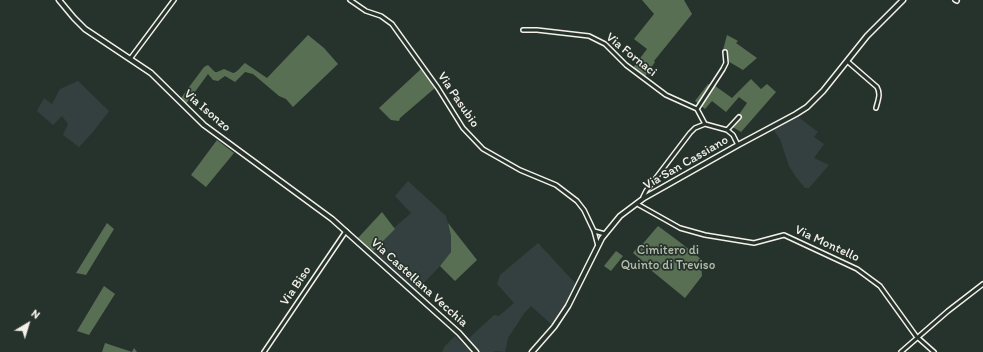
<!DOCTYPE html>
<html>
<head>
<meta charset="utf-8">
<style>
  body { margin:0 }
  #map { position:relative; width:983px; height:352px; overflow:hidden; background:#26332d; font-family:Itim,sans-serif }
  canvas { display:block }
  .north { position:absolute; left:8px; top:304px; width:40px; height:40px; -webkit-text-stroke:3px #26332d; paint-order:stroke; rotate:38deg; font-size:11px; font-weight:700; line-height:16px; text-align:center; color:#f4f1e8 }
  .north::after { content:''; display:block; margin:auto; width:14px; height:18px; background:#f4f1e8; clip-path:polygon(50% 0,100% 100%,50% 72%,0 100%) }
</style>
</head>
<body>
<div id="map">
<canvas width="983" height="352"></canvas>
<div class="north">N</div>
</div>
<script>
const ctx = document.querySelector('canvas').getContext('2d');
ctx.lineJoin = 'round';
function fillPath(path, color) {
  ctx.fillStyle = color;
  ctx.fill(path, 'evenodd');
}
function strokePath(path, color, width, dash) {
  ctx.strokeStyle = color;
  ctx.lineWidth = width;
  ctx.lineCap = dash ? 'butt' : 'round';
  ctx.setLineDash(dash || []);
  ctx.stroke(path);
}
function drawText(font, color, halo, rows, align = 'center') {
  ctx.font = font + ' Itim,sans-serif';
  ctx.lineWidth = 3.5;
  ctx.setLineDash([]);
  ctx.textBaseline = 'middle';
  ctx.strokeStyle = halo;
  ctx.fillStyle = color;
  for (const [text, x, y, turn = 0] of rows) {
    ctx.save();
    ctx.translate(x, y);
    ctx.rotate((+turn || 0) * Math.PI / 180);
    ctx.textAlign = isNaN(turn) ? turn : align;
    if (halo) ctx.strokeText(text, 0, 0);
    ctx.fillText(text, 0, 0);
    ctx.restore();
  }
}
fillPath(new Path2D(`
  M 78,81 L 109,111 L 93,132 L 79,147 L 63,135 L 68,124 L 62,116 L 53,125 L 37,111 L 44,98 L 52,104 L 60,89 Z
  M 797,116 L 818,132 L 814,137 L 824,144 L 814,158 L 829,165 L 809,188 L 805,188 L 796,177 L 789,166 L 780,139 L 773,129 Z
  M 408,181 L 446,216 L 451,236 L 451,252 L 440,266 L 416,291 L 373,251 L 394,229 L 394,228 L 411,213 L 395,196 Z
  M 538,243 L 575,283 L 565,307 L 552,325 L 531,306 L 525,312 L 508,338 L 505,352 L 495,351 L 494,352 L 479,352 L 468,339 L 494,315 L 499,316 L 514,303 L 497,284 L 500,275 Z
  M 455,336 L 463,344 L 472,352 L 442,352 L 445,346 Z`), '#344040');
fillPath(new Path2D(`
  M 642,0 L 684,0 L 692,14 L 654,61 L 655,62 L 644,78 L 632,69 L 647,49 L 634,39 L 654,14 Z
  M 308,35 L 324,48 L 338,64 L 293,107 L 286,99 L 279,96 L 253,74 L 245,72 L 235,82 L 225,76 L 218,81 L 213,80 L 208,74 L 186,104 L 181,98 L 204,67 L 208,65 L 215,72 L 217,72 L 224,69 L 233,73 C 238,72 241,66 245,63 L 267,78 Z
  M 727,35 L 738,41 L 736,43 L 757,58 L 743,70 L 726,60 L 724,63 L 723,50 Z
  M 421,69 L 435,88 L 400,118 L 399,121 L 391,120 L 379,108 Z
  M 751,79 L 761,89 L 767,84 L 776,92 L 741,132 L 731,126 L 747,103 L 739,97 L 726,112 L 712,101 L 705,109 L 695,101 L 708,84 L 710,85 L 711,83 L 732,98 Z
  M 217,140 L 234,153 L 206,187 L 191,175 Z
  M 382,212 L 395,229 L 373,251 L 358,238 Z
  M 107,223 L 114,229 L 86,275 L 76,273 Z
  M 448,223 L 477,260 L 455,281 L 440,266 L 451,252 L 451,236 Z
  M 658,226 L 677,240 L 701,259 L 702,276 L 685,298 L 652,271 L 651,268 L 633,253 L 638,246 L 640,247 Z
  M 616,251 L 623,256 L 611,271 L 604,266 Z
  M 104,286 L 115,294 L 89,335 L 77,331 Z
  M 105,343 L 132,352 L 134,348 L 137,352 L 102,352 Z`), '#596f53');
const minor = new Path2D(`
  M 350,0 L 366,11 L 381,16 L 392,24 L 438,88 L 463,128 L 483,149 L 520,170 L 556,185 L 577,201 L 584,210 L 594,231 L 598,246
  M 955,0 L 957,1
  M 523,30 L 537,30 L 589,36 L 605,44 L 626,65 L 666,95 L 697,109
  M 725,52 L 726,63 L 723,69 L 697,109 L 705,124 L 727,130 L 733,135 L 738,145
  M 130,59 L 174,0
  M 847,61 L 877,87 C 881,94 878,100 876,108
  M 727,130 L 739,117
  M 644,198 L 643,197 L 646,191 L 690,133 L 695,128 L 705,124
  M 637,203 L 639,205 L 680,228 L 705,235 L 754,243 L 784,235 L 857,269 L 880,286 L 916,336 L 934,352
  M 594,231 L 605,234
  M 264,352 L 346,231
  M 901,352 L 948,311 L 983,284`);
const major = new Path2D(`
  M 59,0 L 74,18 L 85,29 L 151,73 L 204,125 L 332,219 L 459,333 L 476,352
  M 532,352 L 554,327 L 568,306 L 602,238 L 620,216 L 644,198 L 738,145 L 796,114 L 807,107 L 823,91 L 867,36 L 903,0`);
strokePath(minor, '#f4f1e8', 6);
strokePath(major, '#f4f1e8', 7);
strokePath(minor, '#26332d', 3);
strokePath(major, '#26332d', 4);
drawText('13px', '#f4f1e8', '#26332d', [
  ["Via Fornaci",631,55,39],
  ["Via Pasubio",458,100,56],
  ["Via Isonzo",207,111,41],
  ["Via San Cassiano",686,163,-30],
  ["Via Montello",827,244,25],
  ["Via Castellana Vecchia",419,283,42],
  ["Via Biso",296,286,-56]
]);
drawText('13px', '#b6bdac', '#26332d', [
  ["Cimitero di",668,251],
  ["Quinto di Treviso",668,266]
]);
</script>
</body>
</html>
